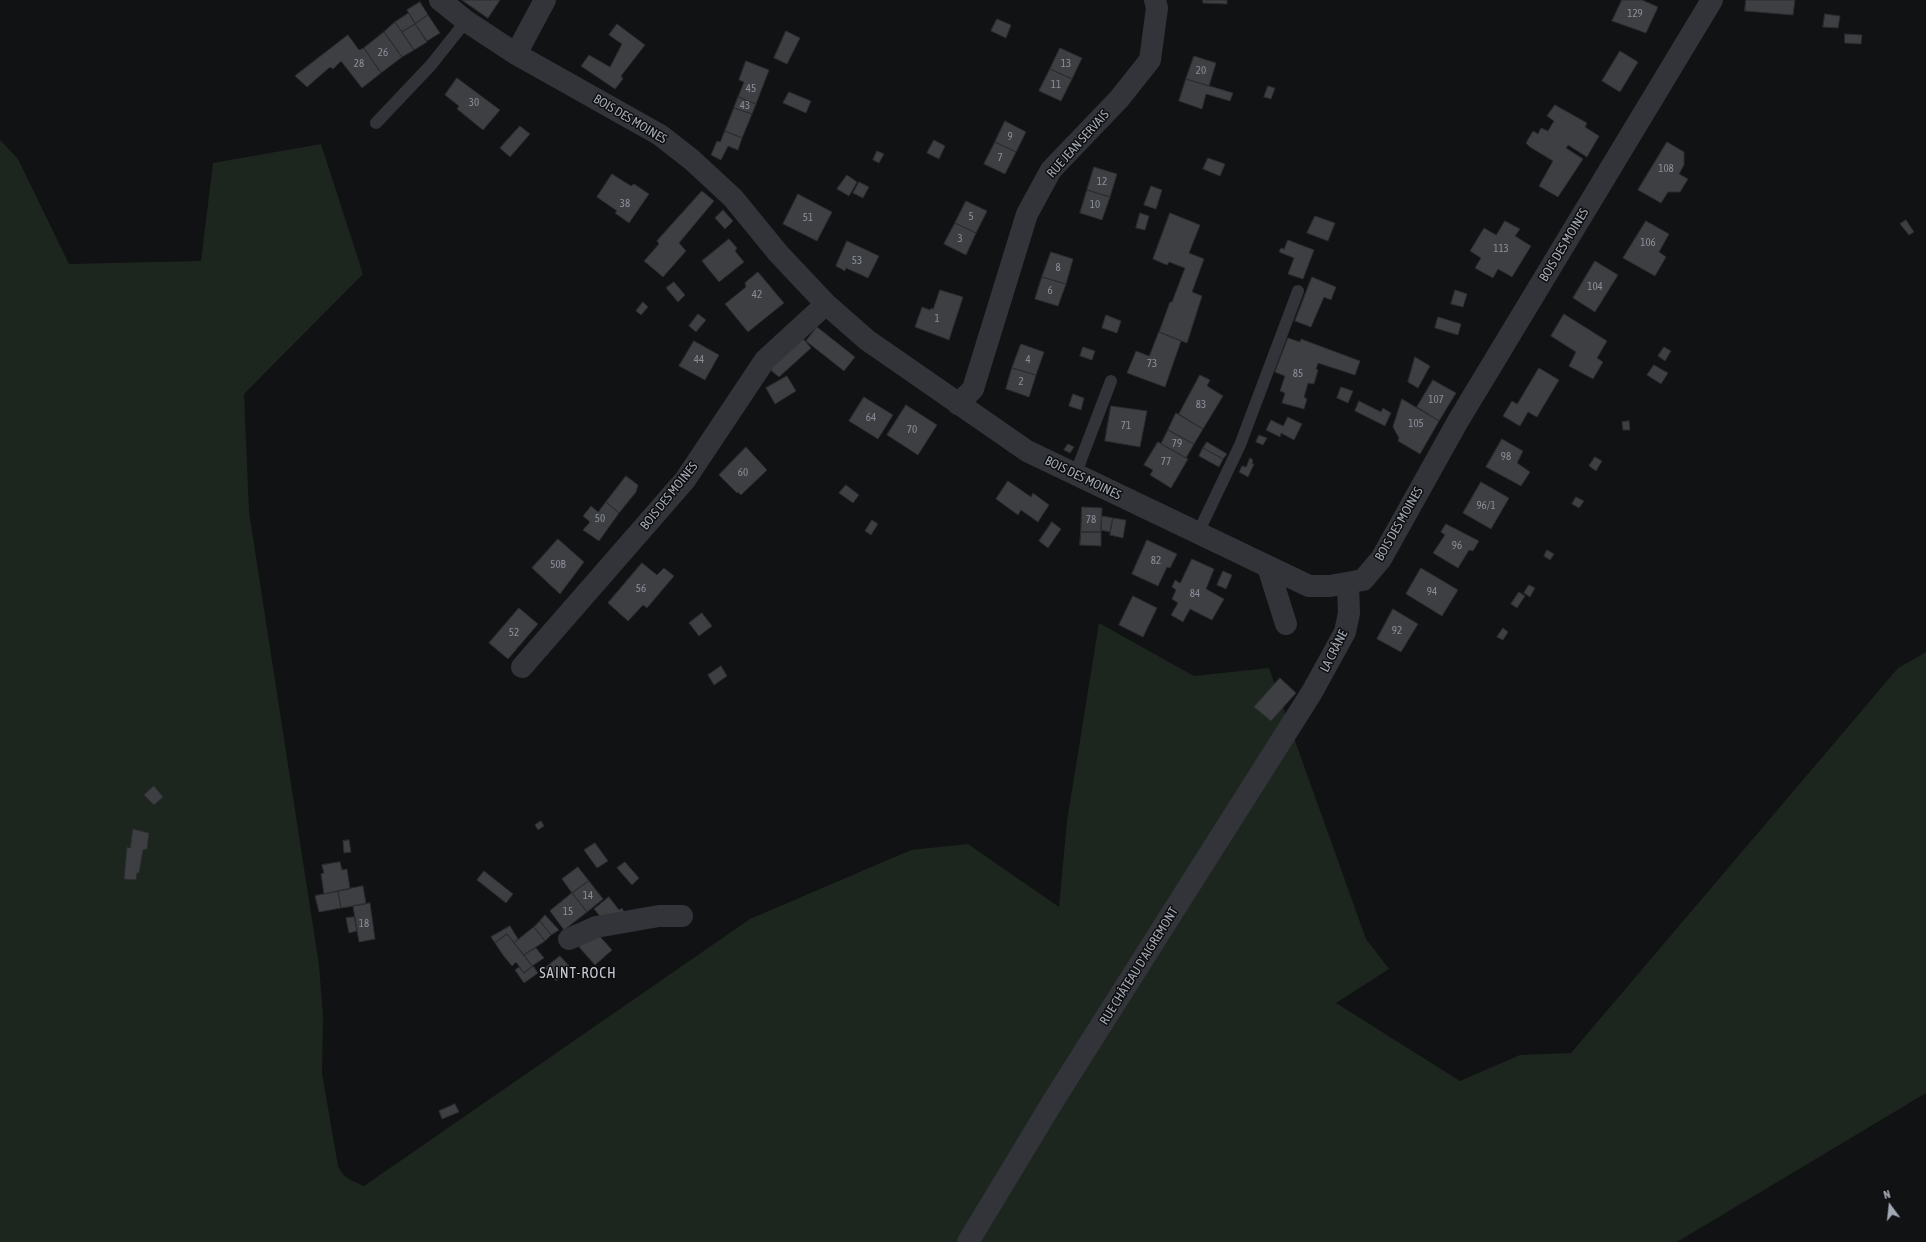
<!DOCTYPE html>
<html>
<head>
<meta charset="utf-8">
<style>
  body { margin:0 }
  #map { position:relative; width:1926px; height:1242px; overflow:hidden; background:#111213; font-family:"Asap Condensed",sans-serif }
  canvas { display:block }
  .north { position:absolute; left:1870px; top:1186px; width:40px; height:40px; -webkit-text-stroke:3px #0d0d0e; paint-order:stroke; rotate:345deg; font-size:11px; font-weight:700; line-height:16px; text-align:center; color:#a2a9b5 }
  .north::after { content:''; display:block; margin:auto; width:14px; height:18px; background:#a2a9b5; clip-path:polygon(50% 0,100% 100%,50% 72%,0 100%) }
</style>
</head>
<body>
<div id="map">
<canvas width="1926" height="1242"></canvas>
<div class="north">N</div>
</div>
<script>
const ctx = document.querySelector('canvas').getContext('2d');
ctx.lineJoin = 'round';
function fillPath(path, color) {
  ctx.fillStyle = color;
  ctx.fill(path, 'evenodd');
}
function strokePath(path, color, width, dash) {
  ctx.strokeStyle = color;
  ctx.lineWidth = width;
  ctx.lineCap = dash ? 'butt' : 'round';
  ctx.setLineDash(dash || []);
  ctx.stroke(path);
}
function drawText(font, color, halo, rows, align = 'center') {
  ctx.font = font + ' "Asap Condensed",sans-serif';
  ctx.lineWidth = 3;
  ctx.setLineDash([]);
  ctx.textBaseline = 'middle';
  ctx.strokeStyle = halo;
  ctx.fillStyle = color;
  for (const [text, x, y, turn = 0] of rows) {
    ctx.save();
    ctx.translate(x, y);
    ctx.rotate((+turn || 0) * Math.PI / 180);
    ctx.textAlign = isNaN(turn) ? turn : align;
    if (halo) ctx.strokeText(text, 0, 0);
    ctx.fillText(text, 0, 0);
    ctx.restore();
  }
}
fillPath(new Path2D(`
  M 0,140 L 18,159 L 69,264 L 201,261 L 213,163 L 321,144 L 363,274 L 244,394 L 249,512 L 319,965 L 323,1017 L 322,1073 L 338,1166 C 344,1179 351,1180 364,1186 L 750,919 L 911,850 L 968,844 L 1059,907 L 1067,821 L 1099,623 L 1194,676 L 1269,668 L 1366,939 L 1389,969 L 1336,1003 L 1460,1081 L 1520,1055 L 1571,1053 L 1898,668 L 1926,652 L 1926,1093 L 1677,1242 L 0,1242 Z`), '#1d261e');
const building = new Path2D(`
  M 462,0 L 500,0 L 488,18 Z
  M 1203,0 L 1227,0 L 1227,4 L 1203,3 Z
  M 1622,0 L 1642,0 L 1658,7 L 1646,33 L 1612,21 Z
  M 1746,0 L 1795,0 L 1793,15 L 1745,11 Z
  M 420,2 L 428,15 L 415,24 L 407,10 Z
  M 409,13 L 415,24 L 402,32 L 395,22 Z
  M 1825,14 L 1840,16 L 1838,28 L 1823,27 Z
  M 428,15 L 440,33 L 427,41 L 415,24 Z
  M 997,19 L 1011,25 L 1006,38 L 991,31 Z
  M 395,22 L 414,50 L 402,57 L 384,32 Z
  M 415,24 L 427,42 L 414,50 L 402,32 Z
  M 617,24 L 645,45 L 621,76 L 623,79 L 615,89 L 581,66 L 589,55 L 610,67 L 622,44 L 609,35 Z
  M 786,31 L 800,38 L 787,64 L 774,58 Z
  M 384,32 L 402,57 L 381,73 L 364,48 Z
  M 1845,34 L 1862,35 L 1861,44 L 1845,43 Z
  M 348,35 L 359,50 L 364,48 L 381,73 L 362,88 L 341,61 L 333,69 L 330,67 L 307,87 L 295,76 Z
  M 1060,48 L 1082,58 L 1072,79 L 1050,69 Z
  M 1620,51 L 1638,62 L 1620,92 L 1602,81 Z
  M 1194,56 L 1216,63 L 1209,86 L 1186,79 Z
  M 746,61 L 769,70 L 756,104 L 738,97 L 744,82 L 739,80 Z
  M 1050,69 L 1072,79 L 1061,101 L 1039,91 Z
  M 457,78 L 500,110 L 483,130 L 457,109 L 459,106 L 445,95 Z
  M 1186,79 L 1233,93 L 1230,101 L 1206,94 L 1202,109 L 1179,101 Z
  M 1268,86 L 1275,88 L 1271,99 L 1264,97 Z
  M 789,92 L 811,101 L 806,113 L 783,103 Z
  M 738,97 L 756,104 L 752,114 L 734,108 Z
  M 1555,105 L 1587,123 L 1585,127 L 1599,136 L 1587,157 L 1568,145 L 1566,148 L 1583,159 L 1558,197 L 1539,186 L 1553,161 L 1530,147 L 1526,143 L 1533,131 L 1538,134 L 1541,128 L 1548,131 L 1554,121 L 1547,116 Z
  M 734,108 L 752,114 L 742,138 L 725,131 Z
  M 1005,121 L 1026,132 L 1016,152 L 995,142 Z
  M 520,126 L 530,134 L 510,157 L 500,148 Z
  M 725,131 L 742,138 L 738,150 L 728,146 L 721,160 L 711,155 L 717,141 L 720,142 Z
  M 934,140 L 945,146 L 939,159 L 927,153 Z
  M 995,142 L 1016,152 L 1005,174 L 984,164 Z
  M 1667,142 L 1684,152 L 1684,165 L 1679,174 L 1688,179 L 1680,192 L 1668,192 L 1661,203 L 1638,190 Z
  M 877,151 L 884,154 L 879,163 L 873,160 Z
  M 1208,158 L 1225,164 L 1220,176 L 1203,169 Z
  M 1094,167 L 1117,174 L 1110,197 L 1087,190 Z
  M 612,174 L 631,186 L 634,184 L 649,194 L 629,223 L 615,213 L 617,211 L 597,197 Z
  M 847,175 L 857,182 L 849,196 L 837,189 Z
  M 859,182 L 869,187 L 863,198 L 853,193 Z
  M 1151,186 L 1162,190 L 1156,209 L 1144,205 Z
  M 1087,190 L 1110,197 L 1102,220 L 1080,213 Z
  M 702,191 L 714,201 L 679,243 L 686,251 L 663,277 L 644,261 L 659,244 L 657,241 Z
  M 798,194 L 832,212 L 817,241 L 783,224 Z
  M 966,201 L 987,211 L 976,233 L 955,223 Z
  M 723,210 L 733,221 L 725,229 L 715,218 Z
  M 1140,213 L 1149,216 L 1145,230 L 1136,228 Z
  M 1170,213 L 1200,225 L 1189,253 L 1204,259 L 1192,292 L 1202,296 L 1187,343 L 1159,332 L 1170,302 L 1172,302 L 1185,268 L 1169,262 L 1167,265 L 1153,259 Z
  M 1315,216 L 1335,223 L 1328,241 L 1307,233 Z
  M 1906,220 L 1914,232 L 1909,235 L 1900,224 Z
  M 1505,221 L 1520,229 L 1515,236 L 1531,246 L 1512,277 L 1498,269 L 1493,278 L 1475,268 L 1481,258 L 1470,251 L 1484,228 L 1496,235 Z
  M 1646,221 L 1669,234 L 1659,252 L 1666,257 L 1655,276 L 1623,258 Z
  M 955,223 L 976,233 L 966,255 L 944,244 Z
  M 729,239 L 737,248 L 735,251 L 744,262 L 719,282 L 702,261 Z
  M 1288,240 L 1314,250 L 1303,279 L 1288,274 L 1294,258 L 1279,252 L 1281,248 L 1284,249 Z
  M 847,241 L 879,256 L 868,278 L 846,268 L 845,271 L 836,266 Z
  M 1051,252 L 1073,259 L 1066,284 L 1042,277 Z
  M 1595,261 L 1618,275 L 1595,312 L 1573,298 Z
  M 758,272 L 784,303 L 748,332 L 725,304 L 746,287 L 745,283 Z
  M 1042,277 L 1066,284 L 1058,306 L 1035,299 Z
  M 1312,277 L 1336,287 L 1331,300 L 1324,297 L 1311,327 L 1295,321 Z
  M 674,282 L 685,295 L 678,302 L 666,288 Z
  M 940,290 L 963,297 L 949,340 L 915,327 L 922,307 L 930,310 L 931,308 L 933,309 Z
  M 1455,290 L 1467,294 L 1463,307 L 1451,304 Z
  M 643,302 L 648,307 L 641,315 L 636,311 Z
  M 698,314 L 706,320 L 696,332 L 689,326 Z
  M 1564,314 L 1607,341 L 1597,358 L 1603,362 L 1593,379 L 1569,366 L 1576,352 L 1551,336 Z
  M 1106,315 L 1121,321 L 1117,333 L 1102,328 Z
  M 1438,317 L 1461,324 L 1458,335 L 1435,328 Z
  M 817,327 L 855,357 L 844,371 L 806,341 Z
  M 1159,332 L 1181,341 L 1165,387 L 1127,373 L 1136,351 L 1149,356 Z
  M 800,335 L 811,348 L 779,377 L 768,368 Z
  M 1288,338 L 1300,342 L 1301,339 L 1360,361 L 1355,375 L 1318,363 L 1316,369 L 1318,370 L 1314,384 L 1308,383 L 1304,397 L 1307,399 L 1304,409 L 1282,403 L 1285,393 L 1280,391 L 1285,376 L 1275,372 Z
  M 694,341 L 719,355 L 705,380 L 679,366 Z
  M 1021,344 L 1044,352 L 1036,375 L 1012,368 Z
  M 1083,347 L 1095,351 L 1092,360 L 1080,356 Z
  M 1664,347 L 1671,351 L 1665,361 L 1658,356 Z
  M 1415,357 L 1430,366 L 1418,388 L 1408,382 Z
  M 1654,365 L 1668,373 L 1661,384 L 1647,375 Z
  M 1012,368 L 1036,375 L 1029,397 L 1006,389 Z
  M 1539,368 L 1559,380 L 1537,417 L 1528,412 L 1520,426 L 1503,416 L 1512,401 L 1517,404 Z
  M 1200,375 L 1210,380 L 1207,386 L 1223,396 L 1203,429 L 1179,414 Z
  M 787,376 L 796,391 L 775,404 L 766,388 Z
  M 1433,380 L 1456,393 L 1439,421 L 1417,407 Z
  M 1341,387 L 1353,391 L 1348,403 L 1337,398 Z
  M 1073,394 L 1084,398 L 1081,410 L 1069,406 Z
  M 864,397 L 893,415 L 878,439 L 849,421 Z
  M 1402,399 L 1439,421 L 1420,454 L 1398,441 L 1399,438 L 1393,427 Z
  M 1359,401 L 1381,412 L 1383,408 L 1391,413 L 1385,426 L 1355,411 Z
  M 906,405 L 937,425 L 918,455 L 887,435 Z
  M 1111,406 L 1147,411 L 1140,447 L 1105,441 Z
  M 1176,413 L 1203,429 L 1194,444 L 1168,430 Z
  M 1288,417 L 1302,424 L 1294,440 L 1281,433 L 1280,437 L 1266,430 L 1271,420 L 1283,426 Z
  M 1629,421 L 1630,430 L 1623,430 L 1622,422 Z
  M 1168,430 L 1194,444 L 1186,458 L 1161,444 Z
  M 1259,435 L 1267,438 L 1263,445 L 1256,442 Z
  M 1502,439 L 1523,451 L 1517,463 L 1530,472 L 1521,486 L 1486,467 Z
  M 1158,442 L 1188,459 L 1171,488 L 1150,475 L 1153,470 L 1144,465 Z
  M 1207,442 L 1227,454 L 1223,459 L 1203,448 Z
  M 1068,444 L 1074,447 L 1070,453 L 1064,450 Z
  M 746,447 L 767,470 L 741,495 L 738,492 L 737,493 L 719,475 Z
  M 1203,448 L 1223,459 L 1219,467 L 1199,456 Z
  M 1595,457 L 1602,461 L 1596,471 L 1589,466 Z
  M 1250,458 L 1253,460 L 1252,464 L 1254,464 L 1248,477 L 1239,472 L 1242,466 L 1246,467 Z
  M 626,476 L 638,485 L 636,492 L 619,513 L 606,502 Z
  M 1008,481 L 1031,497 L 1033,493 L 1049,505 L 1038,522 L 1021,510 L 1018,515 L 996,499 Z
  M 1481,482 L 1509,498 L 1491,529 L 1463,513 Z
  M 846,485 L 859,495 L 853,503 L 839,493 Z
  M 1576,497 L 1584,501 L 1579,508 L 1572,504 Z
  M 606,502 L 619,513 L 599,541 L 583,530 L 590,522 L 583,516 L 591,506 L 598,512 Z
  M 1082,507 L 1102,508 L 1101,532 L 1081,532 Z
  M 1102,516 L 1113,518 L 1110,532 L 1101,530 Z
  M 1113,518 L 1126,520 L 1123,538 L 1110,535 Z
  M 872,520 L 878,524 L 871,535 L 865,531 Z
  M 1052,522 L 1061,529 L 1048,548 L 1039,541 Z
  M 1446,524 L 1479,541 L 1473,551 L 1469,550 L 1458,568 L 1433,553 L 1445,535 L 1441,532 Z
  M 1081,532 L 1101,532 L 1101,546 L 1080,545 Z
  M 558,539 L 584,562 L 560,594 L 532,568 Z
  M 1147,540 L 1177,554 L 1170,568 L 1167,567 L 1158,586 L 1132,574 Z
  M 1547,550 L 1554,554 L 1550,560 L 1544,556 Z
  M 1192,559 L 1214,569 L 1206,589 L 1224,599 L 1212,620 L 1190,609 L 1183,622 L 1171,615 L 1178,603 L 1172,599 L 1176,590 L 1172,587 L 1175,580 L 1180,583 Z
  M 642,563 L 657,575 L 664,568 L 674,576 L 647,608 L 643,605 L 628,621 L 608,603 Z
  M 1421,568 L 1458,590 L 1442,616 L 1406,594 Z
  M 1223,571 L 1232,575 L 1226,589 L 1217,585 Z
  M 1529,585 L 1535,588 L 1530,597 L 1524,593 Z
  M 1519,592 L 1525,596 L 1517,608 L 1511,604 Z
  M 1133,596 L 1157,608 L 1143,637 L 1119,625 Z
  M 519,608 L 538,624 L 508,659 L 489,643 Z
  M 1393,609 L 1418,624 L 1401,652 L 1377,639 Z
  M 702,613 L 712,626 L 699,636 L 689,623 Z
  M 1503,628 L 1508,632 L 1503,640 L 1497,637 Z
  M 721,666 L 727,676 L 714,685 L 708,675 Z
  M 1280,678 L 1296,693 L 1271,721 L 1254,707 Z
  M 154,786 L 163,797 L 154,805 L 144,795 Z
  M 541,821 L 544,826 L 538,830 L 535,825 Z
  M 133,829 L 149,833 L 147,849 L 143,850 L 139,873 L 137,873 L 136,880 L 124,879 L 127,847 L 130,848 Z
  M 349,840 L 351,852 L 344,853 L 343,841 Z
  M 595,843 L 608,861 L 597,868 L 584,850 Z
  M 340,862 L 342,870 L 347,869 L 350,889 L 324,894 L 321,874 L 324,873 L 322,865 Z
  M 625,862 L 639,878 L 632,885 L 617,868 Z
  M 578,867 L 589,881 L 572,893 L 562,879 Z
  M 484,871 L 513,894 L 506,903 L 477,880 Z
  M 589,881 L 603,899 L 587,912 L 572,893 Z
  M 363,886 L 366,904 L 341,908 L 338,891 Z
  M 338,891 L 341,908 L 319,912 L 315,896 Z
  M 572,893 L 587,912 L 564,930 L 550,911 Z
  M 609,897 L 619,910 L 622,908 L 627,918 L 605,922 L 594,909 Z
  M 370,903 L 375,939 L 359,942 L 353,906 Z
  M 545,915 L 559,930 L 551,935 L 540,921 Z
  M 354,917 L 357,931 L 349,933 L 346,918 Z
  M 540,921 L 551,935 L 545,941 L 534,927 Z
  M 510,926 L 518,939 L 514,943 L 507,934 L 495,943 L 491,937 Z
  M 534,927 L 545,941 L 524,955 L 514,943 Z
  M 596,932 L 612,950 L 595,965 L 579,947 Z
  M 507,934 L 532,966 L 524,973 L 516,962 L 512,966 L 503,955 L 495,943 Z
  M 536,948 L 544,958 L 532,966 L 524,955 Z
  M 560,956 L 571,968 L 556,981 L 545,968 Z
  M 533,966 L 538,973 L 524,983 L 515,970 L 519,967 L 524,973 Z
  M 455,1104 L 459,1112 L 442,1119 L 439,1111 Z`);
fillPath(building, '#3d3f43');
strokePath(building, '#2b2c2f', 1);
strokePath(new Path2D(`
  M 376,123 L 431,65 L 466,21
  M 1075,475 L 1111,381
  M 1198,533 L 1240,445 L 1298,291`), '#323439', 12);
strokePath(new Path2D(`
  M 440,0 L 466,21 L 516,54 L 660,135 L 692,160 L 733,198 L 778,253 L 826,304 L 867,340 L 1027,451 L 1309,586 L 1330,586 L 1363,580 L 1381,559 L 1458,421 L 1712,0
  M 516,54 L 545,0
  M 958,404 L 973,389 L 1027,214 L 1051,170 L 1119,99 L 1150,60 L 1157,8 L 1155,0
  M 1268,567 L 1286,624
  M 522,667 L 685,480 L 765,360 L 826,304
  M 569,939 L 596,927 L 659,916 L 682,916
  M 968,1242 L 1055,1098 L 1312,692 L 1345,632 L 1349,613 L 1348,584`), '#323439', 22);
drawText('11px', '#898e98', null, [
  ["129",1635,14],
  ["26",383,53],
  ["28",359,64],
  ["13",1066,64],
  ["20",1201,71],
  ["11",1056,85],
  ["45",751,89],
  ["30",474,103],
  ["43",745,106],
  ["9",1010,137],
  ["7",1000,158],
  ["108",1666,169],
  ["12",1102,182],
  ["38",625,204],
  ["10",1095,205],
  ["5",971,217],
  ["51",808,218],
  ["3",960,239],
  ["106",1648,243],
  ["113",1501,249],
  ["53",857,261],
  ["8",1058,268],
  ["104",1595,287],
  ["6",1050,291],
  ["42",757,295],
  ["1",937,319],
  ["44",699,360],
  ["4",1028,360],
  ["73",1152,364],
  ["85",1298,374],
  ["2",1021,382],
  ["107",1436,400],
  ["83",1201,405],
  ["64",871,418],
  ["105",1416,424],
  ["71",1126,426],
  ["70",912,430],
  ["79",1177,444],
  ["98",1506,457],
  ["77",1166,462],
  ["60",743,473],
  ["96/1",1486,506],
  ["50",600,519],
  ["78",1091,520],
  ["96",1457,546],
  ["82",1156,561],
  ["50B",558,565],
  ["56",641,589],
  ["94",1432,592],
  ["84",1195,594],
  ["92",1397,631],
  ["52",514,633],
  ["14",588,896],
  ["15",568,912],
  ["18",364,924]
]);
drawText('13px', '#a2a9b5', '#0d0d0e', [
  ["BOIS DES MOINES",630,119,31],
  ["RUE JEAN SERVAIS",1078,144,-48],
  ["BOIS DES MOINES",1564,245,-59],
  ["BOIS DES MOINES",1083,478,26],
  ["BOIS DES MOINES",669,496,-51],
  ["BOIS DES MOINES",1399,524,-60],
  ["LA CRÂNE",1334,651,-63],
  ["RUE CHÂTEAU D'AIGREMONT",1139,966,-58]
]);
ctx.letterSpacing = '1px';
drawText('15px', '#c3c8d1', '#0d0d0e', [
  ["SAINT-ROCH",578,973]
]);
ctx.letterSpacing = '0px';
</script>
</body>
</html>
